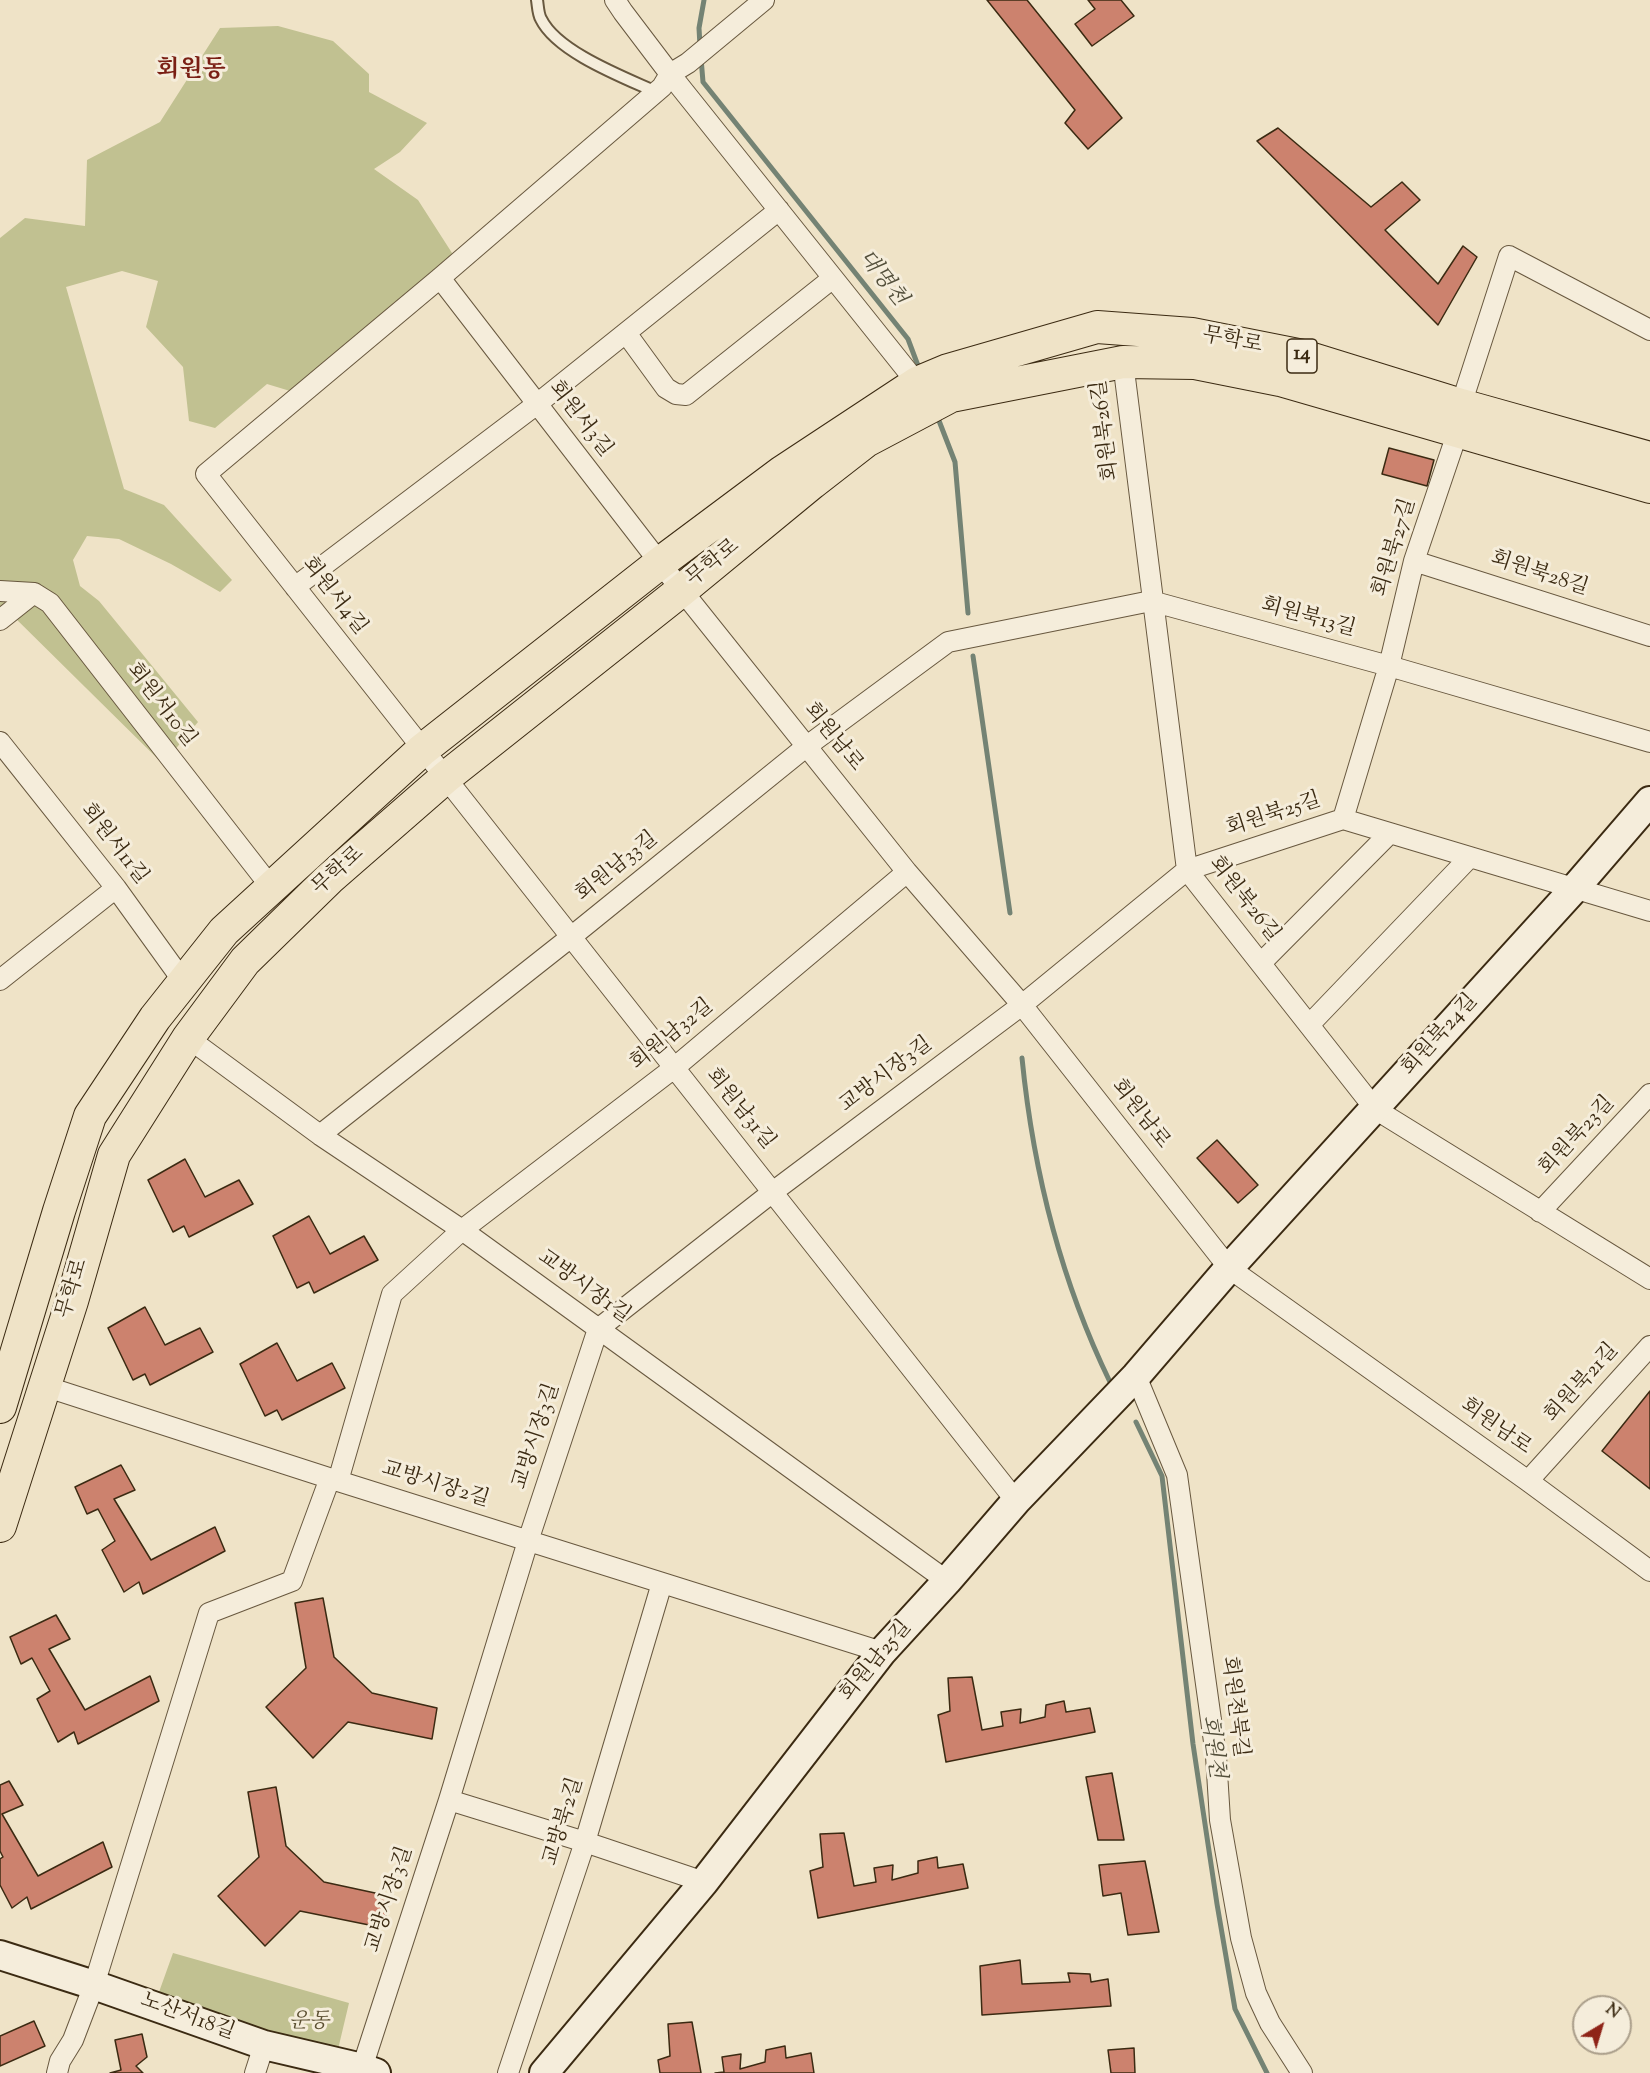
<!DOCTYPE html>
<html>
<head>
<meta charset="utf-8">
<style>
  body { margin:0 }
  #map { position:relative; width:1650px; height:2073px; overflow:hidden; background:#efe3c7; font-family:"Sorts Mill Goudy",serif }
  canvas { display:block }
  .north { position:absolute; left:1572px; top:1995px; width:60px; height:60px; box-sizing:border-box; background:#f5eddb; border:2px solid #ab9f8b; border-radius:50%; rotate:38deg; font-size:16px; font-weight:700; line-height:24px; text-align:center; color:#3b2a12 }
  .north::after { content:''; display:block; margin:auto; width:21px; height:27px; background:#8f2418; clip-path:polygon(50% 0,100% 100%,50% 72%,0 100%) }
</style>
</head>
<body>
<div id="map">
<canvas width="1650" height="2073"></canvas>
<div class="north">N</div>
</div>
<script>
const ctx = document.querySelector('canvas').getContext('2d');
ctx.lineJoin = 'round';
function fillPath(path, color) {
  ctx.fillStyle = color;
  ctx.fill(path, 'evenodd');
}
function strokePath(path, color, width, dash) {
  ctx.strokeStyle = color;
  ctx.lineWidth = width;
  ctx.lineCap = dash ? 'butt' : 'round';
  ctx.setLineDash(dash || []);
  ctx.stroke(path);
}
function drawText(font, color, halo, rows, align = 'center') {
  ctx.font = font + ' "Sorts Mill Goudy","Noto Serif KR",serif';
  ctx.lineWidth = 6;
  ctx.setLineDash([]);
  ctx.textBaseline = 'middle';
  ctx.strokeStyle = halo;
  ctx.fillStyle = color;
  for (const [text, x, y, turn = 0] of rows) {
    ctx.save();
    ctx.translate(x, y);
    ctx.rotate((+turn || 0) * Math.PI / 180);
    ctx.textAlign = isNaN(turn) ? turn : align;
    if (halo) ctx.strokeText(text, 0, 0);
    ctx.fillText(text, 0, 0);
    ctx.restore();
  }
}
fillPath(new Path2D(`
  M 278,26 L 333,41 L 369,74 L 369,92 L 427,123 L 400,152 L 374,169 L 418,200 L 461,267 L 300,394 L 267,384 L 215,428 L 189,421 L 183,367 L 146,327 L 158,281 L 122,271 L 66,287 L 124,489 L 164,505 L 232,580 L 220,592 L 171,564 L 119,539 L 87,536 L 73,560 L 80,586 L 99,601 L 198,722 L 163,764 L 7,610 L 0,615 L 0,238 L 25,218 L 85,226 L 87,160 L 160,122 L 220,28 Z
  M 173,1953 L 349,2003 L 335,2062 L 154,2006 Z`), '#c1c191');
strokePath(new Path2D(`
  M 700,46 L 699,28 L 704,0
  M 701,58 L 703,82 L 908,339 L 920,371
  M 936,413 L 955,462 L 968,613
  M 973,656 L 1010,913
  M 1022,1058 C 1033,1169 1061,1281 1110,1382
  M 1136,1422 L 1162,1476 L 1193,1744 L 1217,1904 L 1235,2009 L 1267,2073`), '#748374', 5);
const building = new Path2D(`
  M 987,0 L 1027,0 L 1122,118 L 1088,149 L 1065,123 L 1075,110 Z
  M 1088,0 L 1121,0 L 1134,16 L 1092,46 L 1075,24 L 1095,9 Z
  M 1278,128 L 1371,207 L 1402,182 L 1420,200 L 1385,230 L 1438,284 L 1463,246 L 1477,257 L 1438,325 L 1257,141 Z
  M 1389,448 L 1434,460 L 1427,486 L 1382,474 Z
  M 1217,1140 L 1258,1185 L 1238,1203 L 1197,1158 Z
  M 185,1159 L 205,1197 L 239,1180 L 253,1204 L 189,1237 L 184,1226 L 173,1232 L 148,1180 Z
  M 309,1216 L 330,1254 L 364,1236 L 378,1260 L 314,1293 L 309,1282 L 297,1288 L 273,1236 Z
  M 145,1307 L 165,1345 L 200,1328 L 213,1352 L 150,1385 L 145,1374 L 133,1380 L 108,1328 Z
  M 277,1343 L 297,1381 L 332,1363 L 345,1388 L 282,1420 L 277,1410 L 265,1416 L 240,1364 Z
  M 1650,1391 L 1650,1489 L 1602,1451 Z
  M 121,1465 L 135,1490 L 114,1499 L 151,1560 L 215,1527 L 225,1551 L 143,1594 L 139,1582 L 124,1592 L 102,1550 L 115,1541 L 98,1509 L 87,1514 L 75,1487 Z
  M 323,1598 L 334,1657 L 372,1693 L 437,1708 L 432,1739 L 348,1722 L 313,1758 L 266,1707 L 306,1668 L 295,1603 Z
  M 56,1615 L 70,1639 L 49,1649 L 85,1710 L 150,1676 L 159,1701 L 78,1744 L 74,1732 L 58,1742 L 37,1699 L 50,1691 L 32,1658 L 21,1664 L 10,1637 Z
  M 972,1677 L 982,1730 L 1003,1726 L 1001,1712 L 1021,1709 L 1020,1723 L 1045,1717 L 1046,1705 L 1064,1701 L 1066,1712 L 1090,1708 L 1095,1732 L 946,1762 L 938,1715 L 950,1711 L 948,1678 Z
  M 1112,1773 L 1124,1840 L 1098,1840 L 1086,1777 Z
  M 9,1781 L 23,1805 L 2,1814 L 38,1876 L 103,1842 L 112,1867 L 31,1909 L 27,1897 L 12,1908 L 0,1885 L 0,1859 L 3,1857 L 0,1851 L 0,1785 Z
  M 276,1787 L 286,1846 L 324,1882 L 389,1896 L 384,1928 L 300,1911 L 265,1946 L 218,1896 L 259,1857 L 248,1792 Z
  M 844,1833 L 854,1886 L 876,1882 L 874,1868 L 893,1865 L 892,1880 L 918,1873 L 918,1861 L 937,1857 L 938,1868 L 963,1864 L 968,1888 L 818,1918 L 810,1871 L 823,1867 L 820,1834 Z
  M 1145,1861 L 1159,1932 L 1128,1935 L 1121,1893 L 1103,1896 L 1099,1865 Z
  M 1020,1960 L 1022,1984 L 1070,1982 L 1068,1973 L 1090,1974 L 1091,1982 L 1108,1979 L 1111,2006 L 982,2015 L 980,1966 Z
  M 34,2021 L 45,2046 L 0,2066 L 0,2036 Z
  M 692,2022 L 701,2073 L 660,2073 L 658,2060 L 670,2056 L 668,2024 Z
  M 142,2034 L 147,2057 L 136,2066 L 143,2073 L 110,2073 L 121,2070 L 115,2040 Z
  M 785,2046 L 786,2058 L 811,2053 L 814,2073 L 715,2073 L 724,2072 L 722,2057 L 741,2054 L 740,2069 L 765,2062 L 766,2050 Z
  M 1134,2048 L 1135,2073 L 1111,2073 L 1108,2050 Z`);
fillPath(building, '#cc826e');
strokePath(building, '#3b2a12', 1.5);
const service = new Path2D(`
  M 537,0 C 538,6 538,14 541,19 C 557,52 623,77 656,92`);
const minor = new Path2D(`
  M 615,0 L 623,12 L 670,74 L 917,383
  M 764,0 L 688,63 L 670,74 L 662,87 L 440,278 L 206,474 C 475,817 748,1157 1016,1501
  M 440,278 L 660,563 L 907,872 L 1022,1005 L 1229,1268 L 1528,1481 L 1650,1571
  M 626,333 L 666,388 L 676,394 L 686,395 L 833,278
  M 1123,362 L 1187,870 L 1375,1109 L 1650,1279
  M 1461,405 L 1509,256 L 1650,330
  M 1414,561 L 1650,636
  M 295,587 L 537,404 L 779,210
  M 0,591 L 34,593 L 50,603 L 271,887
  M 0,620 L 34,593
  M 0,742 L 116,888 L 183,981
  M 1343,819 L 1389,666 L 1414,561 L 1458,431
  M 1261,963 L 1389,834
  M 0,980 L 116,888
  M 1309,1025 L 1470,857
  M 188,1038 L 320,1135 L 462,1230 L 947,1581
  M 320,1135 L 571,937 L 807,746 L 948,642 L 1151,601 L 1389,666 L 1650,742
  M 1540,1212 L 1650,1094
  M 1136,1376 L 1177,1475 L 1216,1756 L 1220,1820 L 1241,1938 L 1256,1993 L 1270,2023 L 1302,2073
  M 44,1386 L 338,1481 L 882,1652
  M 338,1481 L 392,1294 L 462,1230 L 674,1068 L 907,872
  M 1528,1481 L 1650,1346
  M 449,1800 L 585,1842 L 704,1882
  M 362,2068 L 449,1800 L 528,1541 L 598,1329 L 774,1191 L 1022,1005 L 1187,870 L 1343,819 L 1650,911
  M 57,2073 L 60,2061 L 73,2040 L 94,1985 L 209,1613 L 292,1581 L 330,1478
  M 255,2073 L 264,2045
  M 508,2073 L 585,1842 L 662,1583`);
const secondary = new Path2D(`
  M 0,1955 L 94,1985 L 264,2045 L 362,2068 L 376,2073
  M 544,2073 L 704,1882 L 882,1652 L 947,1581 L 1016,1501 L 1136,1376 L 1229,1268 L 1575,888 L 1650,801`);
const primary = new Path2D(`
  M 0,1407 L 59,1211 L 90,1116 L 155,1018 L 224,931 L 422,750 L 660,563 L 782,472 L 917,383 L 948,370 L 1097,327 L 1192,334 L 1303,356 L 1461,405 L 1650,458
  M 0,1526 L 72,1301 L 114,1155 L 188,1038 L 245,961 L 329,879 L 446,777 L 682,590 L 812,483 L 866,441 L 951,396 L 1123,362 L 1195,363 L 1280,380 L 1650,487`);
strokePath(service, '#68583f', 14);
strokePath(minor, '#68583f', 22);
strokePath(secondary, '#3b2a12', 32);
strokePath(primary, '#3b2a12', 34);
strokePath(service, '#f5eddb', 10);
strokePath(minor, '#f5eddb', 20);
strokePath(secondary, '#f5eddb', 28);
strokePath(primary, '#efe3c7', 32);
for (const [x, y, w] of [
  [1302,356,30]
]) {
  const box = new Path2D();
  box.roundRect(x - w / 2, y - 17, w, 34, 4.5);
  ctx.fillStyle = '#f5eddb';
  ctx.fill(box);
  strokePath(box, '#3b2a12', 1.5);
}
drawText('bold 20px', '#3b2a12', null, [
  ["14",1302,356]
]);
drawText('21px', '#3b2a12', '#f5eddb', [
  ["무학로",1232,342,11],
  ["회원서3길",579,420,52],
  ["회원북26길",1107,430,-97],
  ["회원북27길",1396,548,-73],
  ["무학로",714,564,-39],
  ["회원북28길",1539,575,18],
  ["회원서4길",333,597,52],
  ["회원북13길",1308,619,15],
  ["회원서10길",160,706,52],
  ["회원남로",832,738,51],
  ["회원북25길",1274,816,-18],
  ["회원서11길",113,845,52],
  ["회원남33길",618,868,-39],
  ["무학로",339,872,-42],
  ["회원북26길",1243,900,52],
  ["회원남32길",673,1036,-39],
  ["회원북24길",1441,1036,-48],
  ["교방시장3길",887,1076,-37],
  ["회원남31길",739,1110,51],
  ["회원남로",1139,1115,52],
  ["회원북23길",1578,1137,-47],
  ["교방시장1길",583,1288,36],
  ["무학로",74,1289,-73],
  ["회원북21길",1583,1384,-48],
  ["회원남로",1495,1428,35],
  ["교방시장3길",538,1437,-72],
  ["교방시장2길",435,1486,17],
  ["회원남25길",877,1662,-50],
  ["회원천북길",1233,1707,83],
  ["교방북2길",565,1822,-73],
  ["교방시장3길",391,1900,-72],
  ["노산서18길",187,2018,20]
]);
drawText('italic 21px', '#5c5032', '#f5eddb', [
  ["운동",309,2023]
]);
drawText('italic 22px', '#534f3b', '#f5eddb', [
  ["대명천",881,279,52],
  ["회원천",1211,1747,82]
]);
drawText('bold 24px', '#7a1f14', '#f5eddb', [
  ["회원동",191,72]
]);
</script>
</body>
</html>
